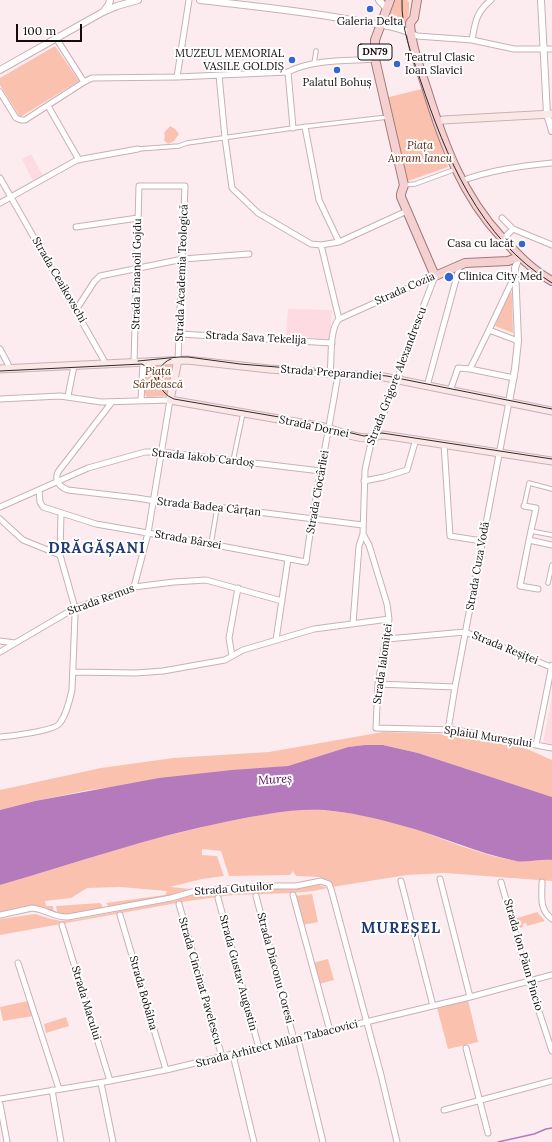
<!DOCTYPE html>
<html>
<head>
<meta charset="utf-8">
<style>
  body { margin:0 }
  #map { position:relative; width:552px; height:1142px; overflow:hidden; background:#fcecf0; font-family:Lora,serif }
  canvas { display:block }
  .scale { position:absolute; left:16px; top:24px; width:66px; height:18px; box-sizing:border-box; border:2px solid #140b0d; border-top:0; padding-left:5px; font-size:12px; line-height:14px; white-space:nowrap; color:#140b0d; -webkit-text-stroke:3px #fff; paint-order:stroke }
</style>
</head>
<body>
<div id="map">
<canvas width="552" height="1142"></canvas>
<div class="scale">100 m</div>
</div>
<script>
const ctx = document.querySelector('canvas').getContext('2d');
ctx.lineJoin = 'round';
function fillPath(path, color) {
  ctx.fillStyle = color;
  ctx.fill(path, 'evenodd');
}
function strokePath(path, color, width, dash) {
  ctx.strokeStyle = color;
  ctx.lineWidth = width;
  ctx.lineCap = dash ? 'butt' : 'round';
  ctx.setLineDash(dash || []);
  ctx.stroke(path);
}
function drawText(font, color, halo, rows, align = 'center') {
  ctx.font = font + ' Lora,serif';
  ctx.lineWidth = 4;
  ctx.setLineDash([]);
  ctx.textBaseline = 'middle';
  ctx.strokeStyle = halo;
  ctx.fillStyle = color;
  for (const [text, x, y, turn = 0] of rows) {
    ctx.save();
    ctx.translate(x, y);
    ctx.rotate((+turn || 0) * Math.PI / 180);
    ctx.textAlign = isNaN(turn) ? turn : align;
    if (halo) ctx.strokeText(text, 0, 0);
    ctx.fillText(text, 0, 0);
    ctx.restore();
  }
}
fillPath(new Path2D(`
  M 31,154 L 43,176 L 33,181 L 22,159 Z
  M 288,309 L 332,310 L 330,339 L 286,336 Z
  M 552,697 L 552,745 L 543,743 Z`), '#fedae3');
fillPath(new Path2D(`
  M 394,0 L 407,0 L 409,2 C 409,11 410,22 401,26 L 386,23 L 385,21 Z
  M 55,46 L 79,81 L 20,117 L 0,85 L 0,78 Z
  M 422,89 L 448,167 L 405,182 L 385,98 Z
  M 170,126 L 175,129 L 179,134 L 174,141 L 168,144 L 164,140 L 165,136 L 164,133 Z
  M 511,292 L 512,294 L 513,333 L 495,326 L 509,293 Z
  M 170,363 L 173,367 L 169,393 L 166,396 L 147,397 C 142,392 143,372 146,365 Z
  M 383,732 C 430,733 476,734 521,747 C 532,750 542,756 552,760 L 552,797 L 418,753 L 383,745 L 365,745 L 348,747 L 288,766 L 89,790 L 35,801 L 0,810 L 0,790 L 101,768 L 173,758 L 269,752 Z
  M 301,809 C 335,810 370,815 403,825 C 441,837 479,856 519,861 C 530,863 541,859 552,860 L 552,881 L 445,873 L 407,875 L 332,887 L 329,880 L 323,879 L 319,877 L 296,876 L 293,871 L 290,875 L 229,876 L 221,851 L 202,849 L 202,855 L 217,856 L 224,876 L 202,879 L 170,887 L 191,889 L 191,891 L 171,897 L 109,907 L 106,903 L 165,895 L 167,891 L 120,887 L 87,888 L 71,898 L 45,901 L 46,906 L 53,906 L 54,914 L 39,908 L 0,913 L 0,885 L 146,841 L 210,825 L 266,814 Z
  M 319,885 L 328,888 L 313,891 L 293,893 L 233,895 L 188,901 L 0,935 L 0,919 L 35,914 L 51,919 L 62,921 L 74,920 L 172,901 L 198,893 L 265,888 L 290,889 Z
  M 312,894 L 318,922 L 302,925 L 294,896 Z
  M 100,903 L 102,905 L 103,910 L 70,916 L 58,916 L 56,906 Z
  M 537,912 L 545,921 L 527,926 L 526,923 L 523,924 L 523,927 L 517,929 L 514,919 Z
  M 328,959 L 334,980 L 319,984 L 313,963 Z
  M 468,1000 L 478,1042 L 448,1049 L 437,1008 Z
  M 28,1001 L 33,1016 L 3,1021 L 0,1007 Z
  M 66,1017 L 69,1026 L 46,1033 L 44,1024 Z`), '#fac2ae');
fillPath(new Path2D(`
  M 365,745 L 383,745 L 418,753 L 552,797 L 552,860 C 540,859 528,863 516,861 C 476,853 439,835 400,825 C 376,818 349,812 323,810 C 292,808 261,815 230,821 C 152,836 77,863 0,885 L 0,810 L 35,801 L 159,778 L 232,770 L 288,766 L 348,747 Z`), '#b47abc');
strokePath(new Path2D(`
  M 498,1142 L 534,1134 L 546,1129 L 552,1128`), '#b47abc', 1.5);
const pedestrian = new Path2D(`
  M 314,64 L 316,51
  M 138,149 L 179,146 L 187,143 L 293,128 L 388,117
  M 404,185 L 415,184 L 456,169
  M 233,461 L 243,413
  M 524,506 L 529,483 L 552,489
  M 531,531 L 552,535
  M 211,544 L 217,508
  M 548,583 L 552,565`);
const minor = new Path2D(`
  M 411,33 L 417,36 L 472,40 L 514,49 L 552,49
  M 472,40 C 475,23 476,12 491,0
  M 288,72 L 293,128
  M 219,75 L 225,138 L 232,188 L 258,213 L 311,244 L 321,245 L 339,242 L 407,211
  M 177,77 L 189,0
  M 84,82 L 92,78 L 177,77 L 288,72 C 313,59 347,61 375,59
  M 0,92 L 16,118 L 21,120 L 25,120 L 84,82 L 56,38
  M 48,106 L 79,160
  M 305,127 L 319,200 L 339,242
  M 0,178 L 106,364
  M 461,181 C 491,170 521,166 552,163
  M 0,203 L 77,160 L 138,149
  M 502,218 L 513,229 L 552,245
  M 76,227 L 138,218
  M 503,239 L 513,229
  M 321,245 L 339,319
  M 515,275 L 489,330 L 518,341
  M 76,310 L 94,282 L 100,276 L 183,259 L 249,254
  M 489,330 L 470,369 L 514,378
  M 180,334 L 332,343
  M 0,349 L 8,364 L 9,369
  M 134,363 L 139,186 L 185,186 L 178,360
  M 330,373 C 332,358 329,330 339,319 L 435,276
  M 427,386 L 460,265
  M 450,391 L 458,368 L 470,369
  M 68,396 L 74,366
  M 0,399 L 60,396 L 101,402 L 170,400 L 148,533 L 134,587
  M 141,401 L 143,362
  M 112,402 L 58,472 C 54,481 60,487 68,490 L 137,498 L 174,504 L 225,508 L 363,525
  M 444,444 L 450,536 L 482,541
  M 364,481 L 384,477 L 407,470 L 416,439
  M 39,490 L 40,502 L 43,507 L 96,524 L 205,543 L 306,562 C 314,499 328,437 338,374
  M 524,506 L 536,508 L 529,540
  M 0,507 L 88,468 L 145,452 L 162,452 L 321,471
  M 0,519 L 23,540 L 60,555
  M 363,534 L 369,545 L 387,604 L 389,619 L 378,684 L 376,728 L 456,730 L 552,748
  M 538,589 L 520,586 L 529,540 L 552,545
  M 353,623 L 359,546 L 363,534 L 365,470 L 372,438 L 382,418 L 397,380 L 420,315 L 435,276
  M 387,639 L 465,632 L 551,667
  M 276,640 L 288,559
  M 0,641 L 15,643
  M 0,652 L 75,608 L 134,587 L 174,582 L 206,580 L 282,601
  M 232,656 L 229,638 L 238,588
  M 73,672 L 136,673 L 163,671 L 225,660 L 243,650 L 314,629 L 389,619
  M 378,684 L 455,687
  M 448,730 L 455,687 L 509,402
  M 0,737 C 11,736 55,731 60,723 C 66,715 70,699 72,690 L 75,615 L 75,608 L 60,555 L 61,513
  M 536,745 L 552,665
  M 440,879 L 470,997
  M 401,881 L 433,1006
  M 501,882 L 529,981 L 552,1051
  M 542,882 C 542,897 539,909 552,919
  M 293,895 L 330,1031
  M 256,896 L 294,1040
  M 218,898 L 259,1048
  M 179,904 L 222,1057
  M 0,915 L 32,908 C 45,909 55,918 68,917 L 171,898 L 195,891 L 264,886 L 296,886 L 321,881 L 329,884 L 331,889 L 381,1075 L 397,1142
  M 120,915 L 166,1070
  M 62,925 L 110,1081
  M 18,963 L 59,1089
  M 298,1039 L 323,1142
  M 466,1048 L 488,1133
  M 233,1055 L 254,1142
  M 101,1083 L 113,1142
  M 52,1090 L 61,1142
  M 0,1099 L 110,1081 L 166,1070 L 470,997 L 552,975
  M 0,1104 L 7,1142
  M 444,1110 L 552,1081`);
const tertiary = new Path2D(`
  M 200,0 C 253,6 305,11 357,21 C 372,23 397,26 410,33
  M 379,0 L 387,9
  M 541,0 L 547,114 L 552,131
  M 104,11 L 109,4 L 110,0
  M 0,70 L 103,12 L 117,6 L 138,0
  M 509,402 L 515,369 L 518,341 L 515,268 L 519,257`);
const secondary = new Path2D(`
  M 437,122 L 443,120 L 552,114
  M 178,360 L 170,400 L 324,427 C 338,431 352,438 368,438 C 373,438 378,435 383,435 L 552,461
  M 0,369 L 187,360 L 269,369 L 384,377 L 552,411`);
const primary = new Path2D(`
  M 390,0 L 375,40 L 375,59 L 404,185 L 401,194 L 401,197 L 435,276 L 465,263 L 508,261 L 519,257
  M 417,0 L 414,18 L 410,23 C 411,46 420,68 427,90 C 444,145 462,195 502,238 C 517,254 532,270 552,281`);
strokePath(pedestrian, '#c9b0b6', 5.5);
strokePath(minor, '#c9b0b6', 7);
strokePath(tertiary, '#c9b0b6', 8);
strokePath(secondary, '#c9b0b6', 9);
strokePath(primary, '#a17877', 10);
strokePath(pedestrian, '#fff', 3.5);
strokePath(minor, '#fff', 5);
strokePath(tertiary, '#fff', 6);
strokePath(secondary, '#fae8e7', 7);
strokePath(primary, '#f4d1d0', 8);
strokePath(new Path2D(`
  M 402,0 C 401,28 411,53 420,79 C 446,157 479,238 552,283
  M 138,361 L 179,357 L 188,357 L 240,364 L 387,376 L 552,409
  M 0,371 L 142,364 C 157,371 157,393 174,399 L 320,424 L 343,431 L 364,436 L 382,433 L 552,459
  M 159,383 C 157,373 160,363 171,359`), '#312729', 1);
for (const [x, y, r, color] of [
  [370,9,4,"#3564d3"],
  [292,60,4,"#3564d3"],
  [397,64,4,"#3564d3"],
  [337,70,4,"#3564d3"],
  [522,244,4,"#3564d3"],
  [449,277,5,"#3564d3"]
]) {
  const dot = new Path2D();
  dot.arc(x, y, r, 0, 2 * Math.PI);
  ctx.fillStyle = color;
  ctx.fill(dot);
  strokePath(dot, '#fff', 1.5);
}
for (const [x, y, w] of [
  [375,52,34]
]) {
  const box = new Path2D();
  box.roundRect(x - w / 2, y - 8, w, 16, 3);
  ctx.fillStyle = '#fff';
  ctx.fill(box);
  strokePath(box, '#140b0d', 1);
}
drawText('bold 10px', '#140b0d', null, [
  ["DN79",375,52]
]);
drawText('11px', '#140b0d', '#fff', [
  ["Galeria Delta",370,22],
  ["MUZEUL MEMORIAL",284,54,"right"],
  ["VASILE GOLDIȘ",284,67,"right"],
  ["Teatrul Clasic",405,58,"left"],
  ["Ioan Slavici",405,71,"left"],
  ["Palatul Bohuș",337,83],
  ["Casa cu lacăt",514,244,"right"],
  ["Clinica City Med",458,277,"left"]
]);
drawText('italic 11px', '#551f09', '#fff', [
  ["Piața",420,146],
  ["Avram Iancu",420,159],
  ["Piața",158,372],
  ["Sârbească",158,385]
]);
drawText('11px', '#140b0d', '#fff', [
  ["Strada Academia Teologică",182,273,-88],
  ["Strada Emanoil Gojdu",137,274,-89],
  ["Strada Ceaikovschi",59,280,60],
  ["Strada Cozia",405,289,-24],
  ["Strada Sava Tekelija",256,338,3],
  ["Strada Preparandiei",331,373,4],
  ["Strada Grigore Alexandrescu",397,376,-69],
  ["Strada Dornei",314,427,12],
  ["Strada Iakob Cardoș",203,458,6],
  ["Strada Ciocârliei",318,492,-80],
  ["Strada Badea Cârțan",209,507,6],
  ["Strada Bârsei",188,540,10],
  ["Strada Cuza Vodă",478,566,-80],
  ["Strada Remus",101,600,-20],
  ["Strada Reșiței",505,648,22],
  ["Strada Ialomiței",383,664,-82],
  ["Splaiul Mureșului",488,737,9],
  ["Strada Gutuilor",234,889,-4],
  ["Strada Ion Păun Pincio",523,955,74],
  ["Strada Diaconu Coresi",275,968,75],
  ["Strada Gustav Augustin",238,973,75],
  ["Strada Cincinat Pavelescu",200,981,74],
  ["Strada Bobâlna",143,993,74],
  ["Strada Macului",86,1003,73],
  ["Strada Arhitect Milan Tabacovici",277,1044,-14]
]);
drawText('italic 12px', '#51045a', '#fff', [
  ["Mureș",275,780,-4]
]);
ctx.letterSpacing = '1px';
drawText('bold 15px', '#213a71', '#fff', [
  ["DRĂGĂȘANI",97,549],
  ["MUREȘEL",401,929]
]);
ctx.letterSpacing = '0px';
</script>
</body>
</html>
